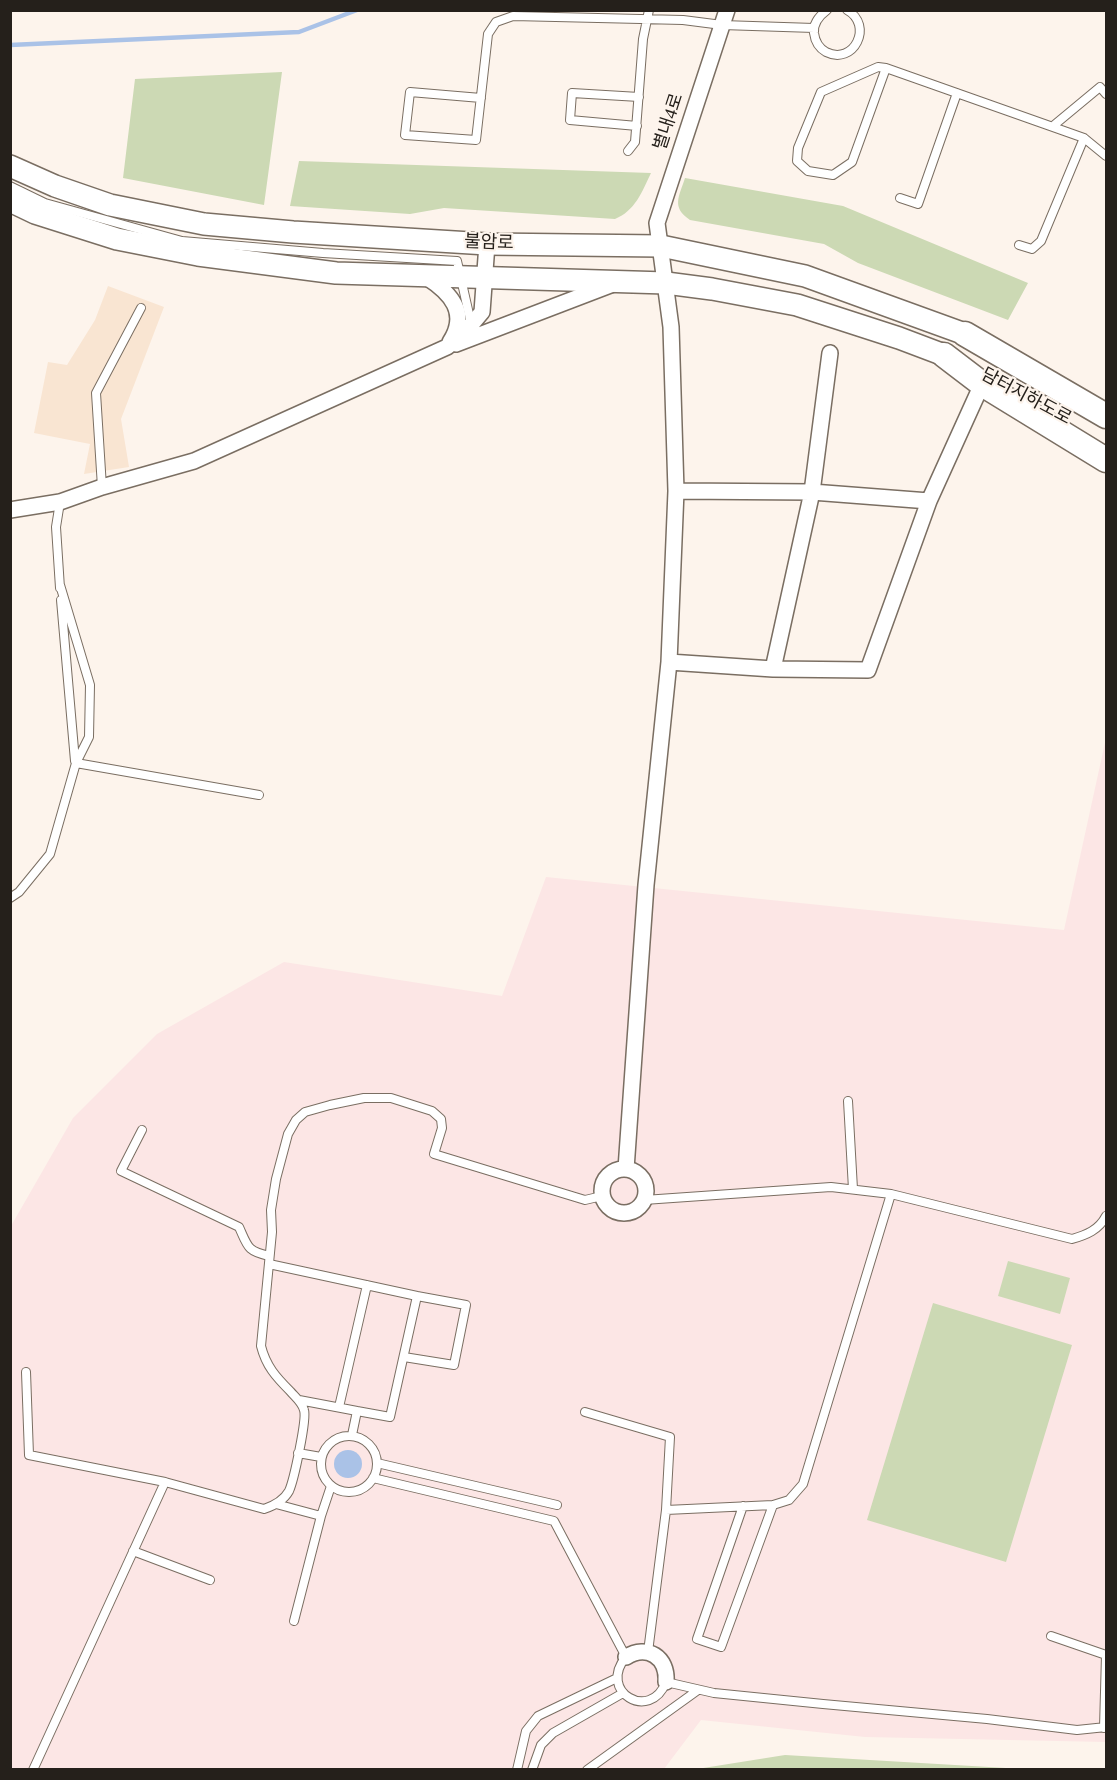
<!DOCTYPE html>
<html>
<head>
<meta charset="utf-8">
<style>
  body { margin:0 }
  #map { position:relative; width:1117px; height:1780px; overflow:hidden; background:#fdf4ec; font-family:"Times New Roman",serif }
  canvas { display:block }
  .frame { position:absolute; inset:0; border:12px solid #25201b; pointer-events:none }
</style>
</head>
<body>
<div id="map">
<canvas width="1117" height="1780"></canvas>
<div class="frame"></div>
</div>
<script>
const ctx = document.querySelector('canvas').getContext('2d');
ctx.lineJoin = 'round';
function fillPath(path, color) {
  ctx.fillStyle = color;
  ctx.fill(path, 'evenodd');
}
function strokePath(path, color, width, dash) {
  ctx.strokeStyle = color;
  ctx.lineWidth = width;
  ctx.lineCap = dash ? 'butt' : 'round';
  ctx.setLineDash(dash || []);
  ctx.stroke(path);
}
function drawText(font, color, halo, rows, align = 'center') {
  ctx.font = font + ' "Times New Roman","Noto Sans KR",serif';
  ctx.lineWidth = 4.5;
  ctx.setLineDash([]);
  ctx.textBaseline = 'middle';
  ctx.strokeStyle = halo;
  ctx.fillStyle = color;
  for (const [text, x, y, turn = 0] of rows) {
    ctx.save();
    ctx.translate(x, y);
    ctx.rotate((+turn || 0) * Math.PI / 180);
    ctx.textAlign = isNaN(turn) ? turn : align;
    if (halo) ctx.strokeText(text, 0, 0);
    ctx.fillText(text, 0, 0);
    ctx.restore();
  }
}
fillPath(new Path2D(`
  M 108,286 L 164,307 L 121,419 L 129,467 L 84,474 L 90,444 L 34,433 L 48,362 L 67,365 L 95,320 Z`), '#f9e5d2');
fillPath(new Path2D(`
  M 1106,738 L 1106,1742 L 865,1737 L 701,1720 L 664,1769 L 11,1770 L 11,1226 L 73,1118 L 157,1034 L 284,962 L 502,996 L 546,877 L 1064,930 Z`), '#fce6e5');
fillPath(new Path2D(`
  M 282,72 L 264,205 L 123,178 L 135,79 Z
  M 299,161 L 651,173 C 642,192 635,211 615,219 L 444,208 L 410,214 L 290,206 Z
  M 685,178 L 843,206 L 1028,283 L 1008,320 L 858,263 L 824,244 L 690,220 C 671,207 679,197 685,178 Z
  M 1008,1261 L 1070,1278 L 1060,1314 L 998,1296 Z
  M 933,1303 L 1072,1345 L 1006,1562 L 867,1520 Z
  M 785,1755 L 1023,1769 L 697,1769 Z`), '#ccd9b4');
fillPath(new Path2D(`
  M334 1464a14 14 0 1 1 28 0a14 14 0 1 1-28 0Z`), '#aac2e7');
strokePath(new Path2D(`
  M 10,45 L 299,32 L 357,10`), '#aac2e7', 4.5);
const lane = new Path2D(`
  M 827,10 C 819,16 813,23 814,33 C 815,41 819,48 826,52 C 854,66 874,25 847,10
  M 886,68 L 852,162 L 833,175 L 808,171 L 797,161 L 798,148 L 821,92 L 878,67 L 886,68 L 1084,138 L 1106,156
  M 481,98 L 410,92 L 405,135 L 476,140 L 488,34 L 496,22 L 513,16 L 683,20 L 722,25 L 814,28
  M 637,126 L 570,120 L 572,93 L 639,97
  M 1053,126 L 1100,87 L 1106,94
  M 628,151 L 635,142 L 643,39 L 649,10
  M 10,186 L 45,203 L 182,241 L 323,253 L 457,261 L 471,323
  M 900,198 L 918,204 L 957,93
  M 1019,245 L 1032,249 L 1041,241 L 1084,138
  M 102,487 L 96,393 L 141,308
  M 60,502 L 56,527 L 60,588
  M 61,600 L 75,761
  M 76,763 L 259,795
  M 10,898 L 19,892 L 50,854 L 76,763 L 89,737 L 90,685 L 60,585
  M 848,1101 L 853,1189
  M 142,1130 L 121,1171 L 239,1227 C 248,1247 247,1251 269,1256
  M 891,1194 L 1072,1239 C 1086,1235 1099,1230 1106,1216
  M 644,1200 L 831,1187 L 891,1194 L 803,1484 L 789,1500 L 773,1505 L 666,1510 L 648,1652
  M 269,1264 L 417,1296 L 390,1417 L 357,1411
  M 404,1357 L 454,1365 L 466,1305 L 417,1296
  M 26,1372 L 29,1455 L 165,1482
  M 299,1400 L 357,1411 L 352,1435
  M 339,1407 L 367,1285
  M 585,1412 L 670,1437 L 666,1510
  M321 1464a28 28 0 1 1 56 0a28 28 0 1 1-56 0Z
  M 298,1453 L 321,1457
  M 377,1463 L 557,1505
  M 373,1478 L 554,1521 L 626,1657 C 597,1691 650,1723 666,1682 L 714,1693 L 823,1704 L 987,1719 L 1077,1730 L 1106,1727
  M 276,1504 L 321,1516 L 331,1486
  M 743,1506 L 697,1639 L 721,1647 L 773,1505
  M 133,1551 L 210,1580
  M 294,1621 L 321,1516
  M 1051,1636 L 1106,1655
  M 1104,1728 L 1106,1655
  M 33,1770 L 165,1482 L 264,1509 C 273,1506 284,1500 289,1491 C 294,1480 307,1419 304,1410 C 302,1402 295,1397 290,1391 C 276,1377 266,1366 261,1346 L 272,1232 L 271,1210 L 276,1179 L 288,1134 L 296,1120 L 305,1112 L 330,1105 L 364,1098 L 391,1098 L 432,1111 L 441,1119 L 442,1128 L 434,1154 L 585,1200 L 602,1196
  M 517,1770 L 526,1731 L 538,1716 L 617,1678
  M 532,1770 L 541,1745 L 553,1733 L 623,1693
  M 587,1770 L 698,1690`);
const street = new Path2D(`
  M 426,277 C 451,293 469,313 450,342
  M 456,344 L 613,284
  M 676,491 L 812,492 L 929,501
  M 10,510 L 60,502 L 102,487 L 194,461 L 447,347 L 466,331 L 482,312 L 487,244
  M 669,662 L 773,669 L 868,670 L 929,501 L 982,384
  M 773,669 L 812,492 L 830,353
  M602 1191a22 22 0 1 1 44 0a22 22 0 1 1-44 0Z
  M 626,1169 L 646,885 L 669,662 L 676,491 L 671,327 L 657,223 L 727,10
  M 626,1657 C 647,1644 668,1657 666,1682`);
const secondary = new Path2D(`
  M 10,166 L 55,186 L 110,205 L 204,224 L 293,232 L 487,244 L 661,246 L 805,276 L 965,334
  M 10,201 L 35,213 L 117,239 L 198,255 L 336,273 L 666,283 L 712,289 L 797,305 L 899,338 L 944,355`);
const primary = new Path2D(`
  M 965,334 L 1106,416
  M 944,355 L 982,384 L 1106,460`);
strokePath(lane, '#7a6e62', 10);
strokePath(street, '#7a6e62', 18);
strokePath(secondary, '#7a6e62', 24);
strokePath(primary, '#7a6e62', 27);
strokePath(lane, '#fff', 8);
strokePath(street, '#fff', 15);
strokePath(secondary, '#fff', 21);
strokePath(primary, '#fff', 24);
drawText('18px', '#25201b', '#fdf4ec', [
  ["별내4로",669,122,-72],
  ["불암로",489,243,2],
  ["담터지하도로",1026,397,28]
]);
</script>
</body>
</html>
